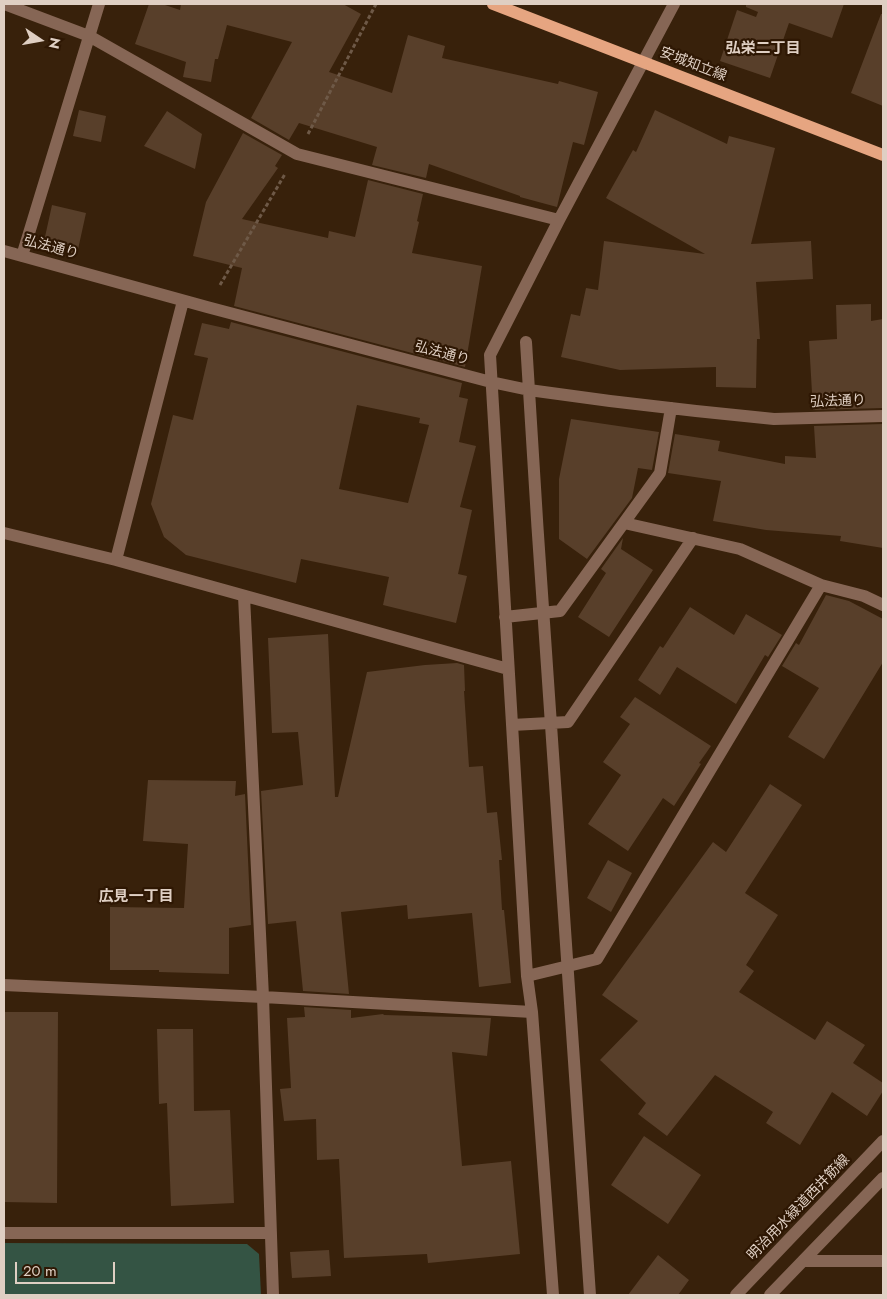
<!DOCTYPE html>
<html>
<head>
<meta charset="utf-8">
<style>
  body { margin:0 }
  #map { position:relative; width:887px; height:1299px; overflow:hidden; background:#38210b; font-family:Jost,sans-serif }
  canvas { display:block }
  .frame { position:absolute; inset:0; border:5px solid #dfcfc3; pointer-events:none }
  .north { position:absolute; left:15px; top:15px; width:50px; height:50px; -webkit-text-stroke:4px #2e1703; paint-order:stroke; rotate:102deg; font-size:14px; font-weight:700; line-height:20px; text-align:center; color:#dfcfc3 }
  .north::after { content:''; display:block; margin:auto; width:18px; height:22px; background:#dfcfc3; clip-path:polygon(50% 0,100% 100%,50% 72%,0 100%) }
  .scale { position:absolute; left:15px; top:1262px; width:100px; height:22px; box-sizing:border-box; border:2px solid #dfcfc3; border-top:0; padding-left:6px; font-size:15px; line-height:18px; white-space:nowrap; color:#dfcfc3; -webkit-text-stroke:4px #2e1703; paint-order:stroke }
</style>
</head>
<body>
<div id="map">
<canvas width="887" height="1299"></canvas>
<div class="frame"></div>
<div class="north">N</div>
<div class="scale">20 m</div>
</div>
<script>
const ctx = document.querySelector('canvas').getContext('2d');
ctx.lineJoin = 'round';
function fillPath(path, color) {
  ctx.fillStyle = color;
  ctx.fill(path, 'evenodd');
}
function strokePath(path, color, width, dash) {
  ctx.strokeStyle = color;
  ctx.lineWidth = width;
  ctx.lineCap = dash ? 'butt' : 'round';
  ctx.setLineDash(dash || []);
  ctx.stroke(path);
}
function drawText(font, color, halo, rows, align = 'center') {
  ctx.font = font + ' Jost,"Noto Sans JP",sans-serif';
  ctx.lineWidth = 4.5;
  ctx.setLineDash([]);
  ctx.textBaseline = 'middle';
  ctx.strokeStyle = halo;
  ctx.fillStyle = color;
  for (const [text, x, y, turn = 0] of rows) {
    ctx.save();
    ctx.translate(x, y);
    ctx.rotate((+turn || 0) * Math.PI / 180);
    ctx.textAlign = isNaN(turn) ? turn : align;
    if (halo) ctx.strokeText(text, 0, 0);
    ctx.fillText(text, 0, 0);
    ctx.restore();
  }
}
fillPath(new Path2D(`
  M 4,1243 L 247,1244 L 259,1254 L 261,1295 L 4,1295 Z`), '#345444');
fillPath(new Path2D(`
  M 149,4 L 162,4 L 180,10 L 181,4 L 343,4 L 361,14 L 329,72 L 392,93 L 408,35 L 445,46 L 442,58 L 558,84 L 559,81 L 598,92 L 584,145 L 573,142 L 557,207 L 520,197 L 520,196 L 429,164 L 426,178 L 372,165 L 377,147 L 299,123 L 289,140 L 251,118 L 292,42 L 227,25 L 218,59 L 215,59 L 211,82 L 183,77 L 186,62 L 135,44 Z
  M 746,4 L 844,4 L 832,38 L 789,23 L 770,78 L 720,61 L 737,10 L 756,17 L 758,12 L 746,7 Z
  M 881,14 L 883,14 L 883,106 L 851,93 Z
  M 79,110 L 106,116 L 101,142 L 73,136 Z
  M 655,110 L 727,144 L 729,136 L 775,148 L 751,244 L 811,241 L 813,279 L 756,282 L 760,339 L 757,339 L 756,388 L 716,387 L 716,367 L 620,370 L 561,357 L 571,314 L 580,316 L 586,288 L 598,290 L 604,241 L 705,254 L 606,198 L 633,150 L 636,152 Z
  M 167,111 L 202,134 L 195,169 L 144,146 Z
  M 243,133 L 282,155 L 275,166 L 278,168 L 242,219 L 328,238 L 329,231 L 355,237 L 368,180 L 423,194 L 417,221 L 419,222 L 412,253 L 482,266 L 465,367 L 234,306 L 242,268 L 193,256 L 206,202 Z
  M 52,205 L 86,213 L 77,254 L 43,246 Z
  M 871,304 L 871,321 L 883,319 L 883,408 L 813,410 L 809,341 L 837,339 L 836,305 Z
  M 231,322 L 462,383 L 459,397 L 468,399 L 459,442 L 476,446 L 460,507 L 472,510 L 458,574 L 467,576 L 456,623 L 383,605 L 389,577 L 301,559 L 296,583 L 186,555 L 164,537 L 151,504 L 173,415 L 193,420 L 208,358 L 194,355 L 202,323 L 229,329 ZM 357,405 L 420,418 L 419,423 L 429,425 L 408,503 L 339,489 Z
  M 571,419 L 659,432 L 652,470 L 638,468 L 632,498 L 587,559 L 559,539 L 559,479 Z
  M 883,424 L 883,548 L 840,541 L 841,536 L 766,530 L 713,521 L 721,481 L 668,473 L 675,434 L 720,441 L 718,451 L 785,464 L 785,456 L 816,458 L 814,426 Z
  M 623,538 L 621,549 L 653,570 L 609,637 L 578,617 L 606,573 L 601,569 Z
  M 826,595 L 849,601 L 883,619 L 883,662 L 824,759 L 788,737 L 819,688 L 782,666 L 796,643 L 799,645 Z
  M 690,607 L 734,635 L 746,614 L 782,635 L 768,657 L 765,655 L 736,704 L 677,667 L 660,695 L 638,680 L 660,646 L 663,648 Z
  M 328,634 L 335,797 L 338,797 L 367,672 L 425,665 L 457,663 L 464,665 L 465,691 L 464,691 L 469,767 L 483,766 L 487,813 L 497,812 L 502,860 L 499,860 L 502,910 L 504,910 L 511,983 L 479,987 L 472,913 L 408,919 L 407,905 L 341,912 L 349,994 L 303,991 L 296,921 L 268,924 L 261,791 L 303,785 L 298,732 L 272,733 L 268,638 Z
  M 635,697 L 711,746 L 699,763 L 701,764 L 674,806 L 663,798 L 628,851 L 588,824 L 621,775 L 603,762 L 630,724 L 620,717 Z
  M 148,780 L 236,781 L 235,796 L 245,794 L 251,925 L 229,928 L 229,974 L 159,972 L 159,970 L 110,970 L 110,907 L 184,908 L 188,844 L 143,841 Z
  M 770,784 L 802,805 L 745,893 L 778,915 L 746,965 L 754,971 L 739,992 L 815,1040 L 827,1021 L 865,1045 L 853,1063 L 883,1083 L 883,1091 L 867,1116 L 832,1092 L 800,1145 L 766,1123 L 773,1112 L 715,1075 L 667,1136 L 638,1114 L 646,1103 L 600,1060 L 638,1021 L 602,995 L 713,842 L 726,852 Z
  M 608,860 L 632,873 L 611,912 L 587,898 Z
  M 304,1007 L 351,1010 L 351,1018 L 383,1014 L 384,1015 L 491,1018 L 487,1056 L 452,1052 L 462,1166 L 511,1161 L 520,1254 L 428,1263 L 427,1254 L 344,1258 L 339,1159 L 317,1160 L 316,1119 L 284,1121 L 280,1089 L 291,1088 L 287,1018 L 305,1017 Z
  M 4,1012 L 58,1012 L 57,1203 L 4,1202 Z
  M 157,1029 L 193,1029 L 194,1111 L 230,1110 L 234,1203 L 171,1206 L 167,1103 L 159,1104 Z
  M 644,1136 L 701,1175 L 668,1224 L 611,1185 Z
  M 329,1250 L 331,1276 L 292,1278 L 290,1252 Z
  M 658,1255 L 689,1280 L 678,1295 L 628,1295 Z`), '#583f2a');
strokePath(new Path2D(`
  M 308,134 L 376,4
  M 220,285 L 285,174`), '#6e5947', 3, [4, 2.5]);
strokePath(new Path2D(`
  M 4,4 L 89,36 L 297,154 L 559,220
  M 4,251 L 207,307 L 491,382 L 529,390 L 610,401 L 696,411 L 774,419 L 883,416
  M 22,256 L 99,4
  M 526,342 C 545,660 568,978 590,1295
  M 624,523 L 740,549 L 821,585 L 864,596 L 883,605
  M 4,533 L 116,560 L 508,669
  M 116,560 L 183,301
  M 244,596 L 263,997 L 273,1295
  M 505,617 L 560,611 L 660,473 L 671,408
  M 512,725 L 568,722 L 693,538
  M 527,976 L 597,959 L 821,585
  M 4,985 L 263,997 L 532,1012
  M 4,1233 L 271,1233
  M 803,1261 L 883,1261
  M 553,1295 L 532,1012 L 527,976 L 490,355 L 559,220 L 674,4
  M 736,1295 L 883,1141
  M 770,1295 L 883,1178`), '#866655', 12);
strokePath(new Path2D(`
  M 493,4 L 883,155`), '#e6a581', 12);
drawText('14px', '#dfcfc3', '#2e1703', [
  ["安城知立線",693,65,21],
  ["弘法通り",51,248,15],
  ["弘法通り",442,354,15],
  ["弘法通り",838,402,-2],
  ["明治用水緑道西井筋線",799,1208,-46]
]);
drawText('bold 15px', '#dfcfc3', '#2e1703', [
  ["弘栄二丁目",763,49],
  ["広見一丁目",136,897]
]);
</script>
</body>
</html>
